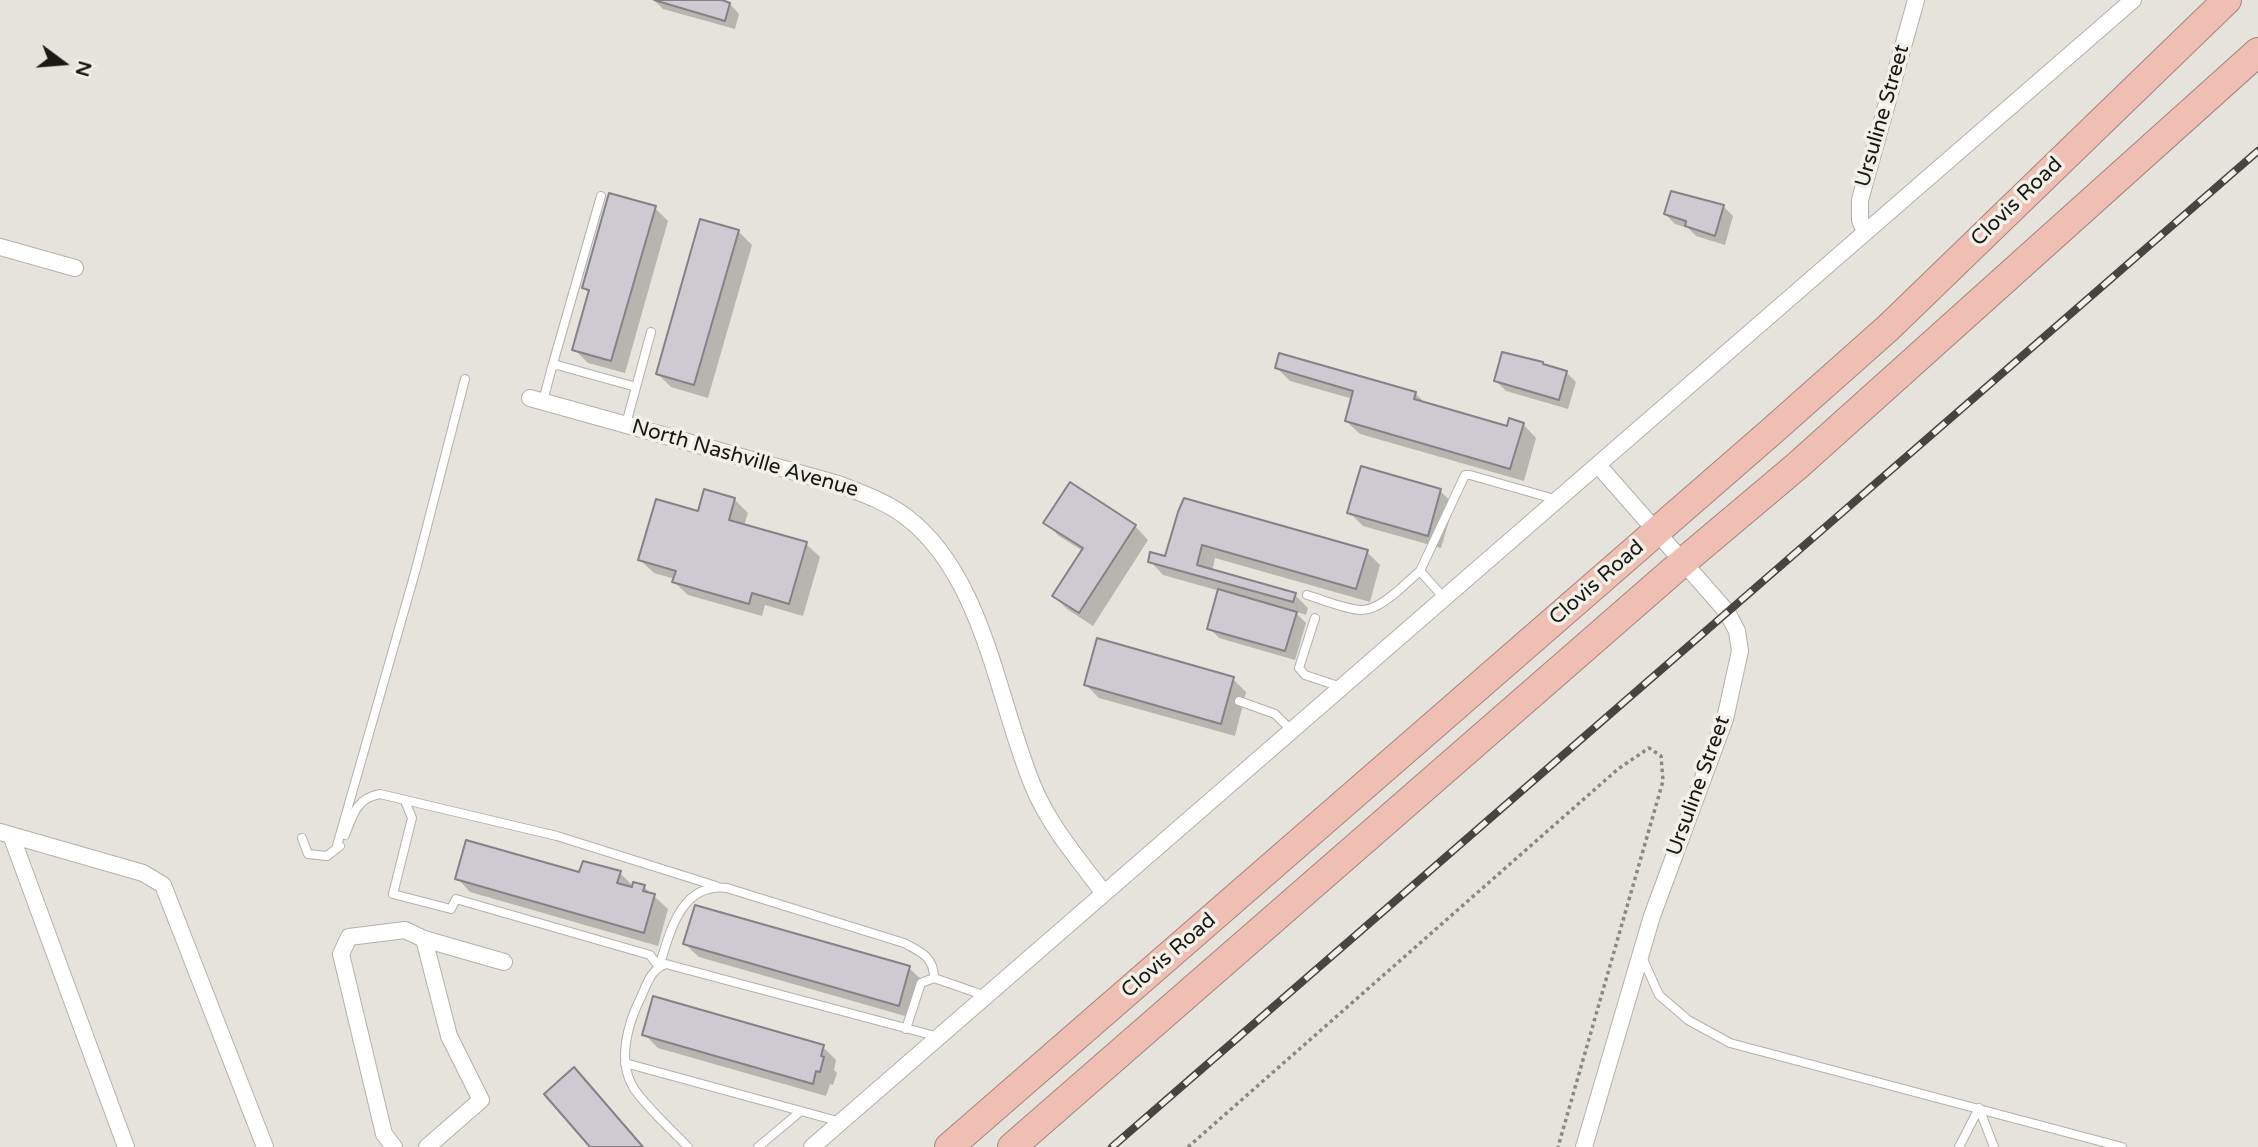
<!DOCTYPE html>
<html>
<head>
<meta charset="utf-8">
<style>
  body { margin:0 }
  #map { position:relative; width:2258px; height:1147px; overflow:hidden; background:#e5e3dc; font-family:"Varela Round",sans-serif }
  canvas { display:block }
  .north { position:absolute; left:28px; top:28px; width:70px; height:70px; -webkit-text-stroke:5px #f2f1e9; paint-order:stroke; rotate:106deg; font-size:19px; font-weight:700; line-height:28px; text-align:center; color:#181815 }
  .north::after { content:''; display:block; margin:auto; width:24px; height:32px; background:#181815; clip-path:polygon(50% 0,100% 100%,50% 72%,0 100%) }
</style>
</head>
<body>
<div id="map">
<canvas width="2258" height="1147"></canvas>
<div class="north">N</div>
</div>
<script>
const ctx = document.querySelector('canvas').getContext('2d');
ctx.lineJoin = 'round';
function fillPath(path, color) {
  ctx.fillStyle = color;
  ctx.fill(path, 'evenodd');
}
function strokePath(path, color, width, dash) {
  ctx.strokeStyle = color;
  ctx.lineWidth = width;
  ctx.lineCap = dash ? 'butt' : 'round';
  ctx.setLineDash(dash || []);
  ctx.stroke(path);
}
function drawText(font, color, halo, rows, align = 'center') {
  ctx.font = font + ' "Varela Round",sans-serif';
  ctx.lineWidth = 7;
  ctx.setLineDash([]);
  ctx.textBaseline = 'middle';
  ctx.strokeStyle = halo;
  ctx.fillStyle = color;
  for (const [text, x, y, turn = 0] of rows) {
    ctx.save();
    ctx.translate(x, y);
    ctx.rotate((+turn || 0) * Math.PI / 180);
    ctx.textAlign = isNaN(turn) ? turn : align;
    if (halo) ctx.strokeText(text, 0, 0);
    ctx.fillText(text, 0, 0);
    ctx.restore();
  }
}
fillPath(new Path2D(`
  M 654,0 L 715,0 L 730,4 L 739,14 L 735,29 L 663,9 Z
  M 1723,206 L 1733,216 L 1725,245 L 1696,236 L 1688,228 L 1675,224 L 1665,214 Z
  M 655,208 L 668,221 L 625,373 L 588,363 L 574,349 L 590,294 L 584,288 Z
  M 738,231 L 752,245 L 708,398 L 671,387 L 658,374 Z
  M 1277,368 L 1415,393 L 1426,404 L 1508,428 L 1523,424 L 1536,438 L 1524,481 L 1360,434 L 1346,421 L 1353,399 L 1290,381 Z
  M 1566,372 L 1576,382 L 1568,409 L 1506,391 L 1496,381 Z
  M 1440,491 L 1454,504 L 1441,548 L 1363,526 L 1349,512 Z
  M 734,499 L 748,513 L 744,526 L 806,544 L 820,557 L 803,616 L 765,605 L 762,616 L 688,595 L 674,582 L 675,579 L 654,573 L 640,560 L 699,513 Z
  M 1179,512 L 1367,552 L 1380,565 L 1370,602 L 1215,558 L 1212,571 L 1295,595 L 1308,608 L 1306,615 L 1294,611 L 1306,623 L 1295,660 L 1219,638 L 1209,628 L 1220,591 L 1163,575 L 1150,561 L 1167,559 Z
  M 1045,522 L 1135,526 L 1148,540 L 1093,626 L 1067,609 L 1054,596 L 1083,551 L 1059,536 Z
  M 1233,679 L 1246,692 L 1235,736 L 1099,698 L 1085,684 Z
  M 620,873 L 634,887 L 644,887 L 668,909 L 658,946 L 470,892 L 457,878 Z
  M 685,944 L 909,968 L 923,981 L 912,1018 L 699,957 Z
  M 644,1034 L 823,1047 L 836,1060 L 834,1070 L 837,1073 L 833,1085 L 830,1084 L 826,1096 L 658,1048 Z`), '#0003');
const building = new Path2D(`
  M 654,0 L 722,0 L 730,3 L 725,21 Z
  M 1671,191 L 1724,205 L 1715,236 L 1685,226 L 1686,221 L 1664,214 Z
  M 609,193 L 656,206 L 611,361 L 572,350 L 589,290 L 582,288 Z
  M 700,219 L 739,230 L 694,385 L 656,374 Z
  M 1502,352 L 1543,362 L 1543,364 L 1567,371 L 1559,400 L 1494,381 Z
  M 1279,353 L 1416,392 L 1414,399 L 1507,426 L 1509,418 L 1524,423 L 1510,469 L 1345,421 L 1353,391 L 1275,368 Z
  M 1361,466 L 1441,489 L 1428,536 L 1347,513 Z
  M 1070,482 L 1136,525 L 1079,613 L 1052,596 L 1083,548 L 1043,523 Z
  M 704,489 L 735,498 L 729,520 L 807,542 L 789,604 L 752,593 L 749,604 L 672,582 L 676,571 L 638,560 L 656,499 L 698,511 Z
  M 1184,498 L 1368,550 L 1356,589 L 1202,545 L 1197,565 L 1296,593 L 1293,602 L 1148,562 L 1150,552 L 1165,556 L 1178,512 Z
  M 1218,589 L 1297,612 L 1285,651 L 1207,629 Z
  M 1097,638 L 1234,677 L 1221,724 L 1084,685 Z
  M 466,840 L 579,872 L 583,861 L 621,871 L 617,883 L 632,887 L 633,882 L 645,885 L 643,891 L 655,894 L 644,933 L 455,879 Z
  M 695,905 L 910,966 L 899,1006 L 683,944 Z
  M 653,996 L 824,1045 L 821,1056 L 824,1057 L 820,1072 L 816,1071 L 813,1084 L 642,1035 Z
  M 574,1067 L 643,1147 L 590,1147 L 544,1094 Z`);
fillPath(building, '#cdcad1');
strokePath(building, '#848187', 2);
const lane = new Path2D(`
  M 552,367 L 601,196
  M 543,401 L 552,367 L 557,365 L 636,387
  M 626,424 L 651,332
  M 1307,595 C 1324,600 1344,609 1361,610 C 1380,611 1406,583 1420,571
  M 1444,598 L 1420,571 L 1465,475 L 1470,475 L 1558,500
  M 1315,618 L 1299,668 L 1305,675 L 1341,687
  M 1239,701 L 1275,714 L 1291,730
  M 405,801 L 412,818 L 393,894 L 451,909 L 456,899 L 463,901 L 650,955 L 659,967
  M 345,835 C 353,814 357,798 380,794 L 557,836 L 716,886
  M 302,838 L 308,854 L 327,856 L 340,846
  M 336,849 L 416,569 L 465,379
  M 1642,957 L 1659,995 L 1688,1020 L 1730,1043 L 2122,1147
  M 659,967 C 670,932 681,882 727,888 L 904,943 C 921,952 934,957 934,978
  M 906,1029 L 921,983 L 934,978 L 986,996
  M 625,1063 L 841,1122
  M 1979,1108 L 1994,1147
  M 688,1147 C 673,1131 643,1104 633,1087 C 617,1060 628,1023 641,997 C 647,984 651,969 666,964 L 939,1037
  M 758,1147 L 801,1111
  M 1959,1147 L 1979,1108`);
const street = new Path2D(`
  M 1865,232 L 1860,220 L 1860,200 L 1916,0
  M 0,247 L 75,268
  M 530,398 L 838,484 C 861,493 885,501 905,516 C 984,575 997,700 1033,786 C 1049,825 1078,859 1103,892
  M 0,832 L 143,873 L 163,885 L 265,1147
  M 11,835 L 126,1147
  M 424,939 L 504,962
  M 394,1147 L 384,1134 L 341,954 L 349,937 L 405,930 L 424,939 L 449,1036 L 481,1100 L 427,1147
  M 812,1147 L 2133,0
  M 1584,1147 L 1652,916 L 1725,719 L 1740,651 L 1737,631 L 1727,612 L 1598,465`);
const highway = new Path2D(`
  M 949,1147 L 1772,431 L 1888,328 L 2227,0
  M 1012,1147 L 1683,562 L 1797,466 L 2258,52`);
strokePath(lane, '#b2b1aa', 10);
strokePath(street, '#b2b1aa', 18);
strokePath(highway, '#a4857c', 30);
strokePath(new Path2D(`
  M 1188,1147 L 1618,769 L 1649,748 L 1661,756 L 1663,781 L 1558,1147`), '#898883', 3.5, [3.5, 3.5]);
strokePath(lane, '#fff', 8);
strokePath(street, '#fff', 16);
strokePath(highway, '#f0bfb3', 28);
const rail = new Path2D(`
  M 1112,1147 L 2258,151`);
strokePath(rail, '#464542', 8);
strokePath(rail, '#f2f1e9', 5, [16]);
drawText('21px', '#181815', '#f2f1e9', [
  ["Ursuline Street",1883,116,-74],
  ["Clovis Road",2017,202,-44],
  ["North Nashville Avenue",745,459,16],
  ["Clovis Road",1597,583,-41],
  ["Ursuline Street",1699,786,-70],
  ["Clovis Road",1169,956,-41]
]);
</script>
</body>
</html>
